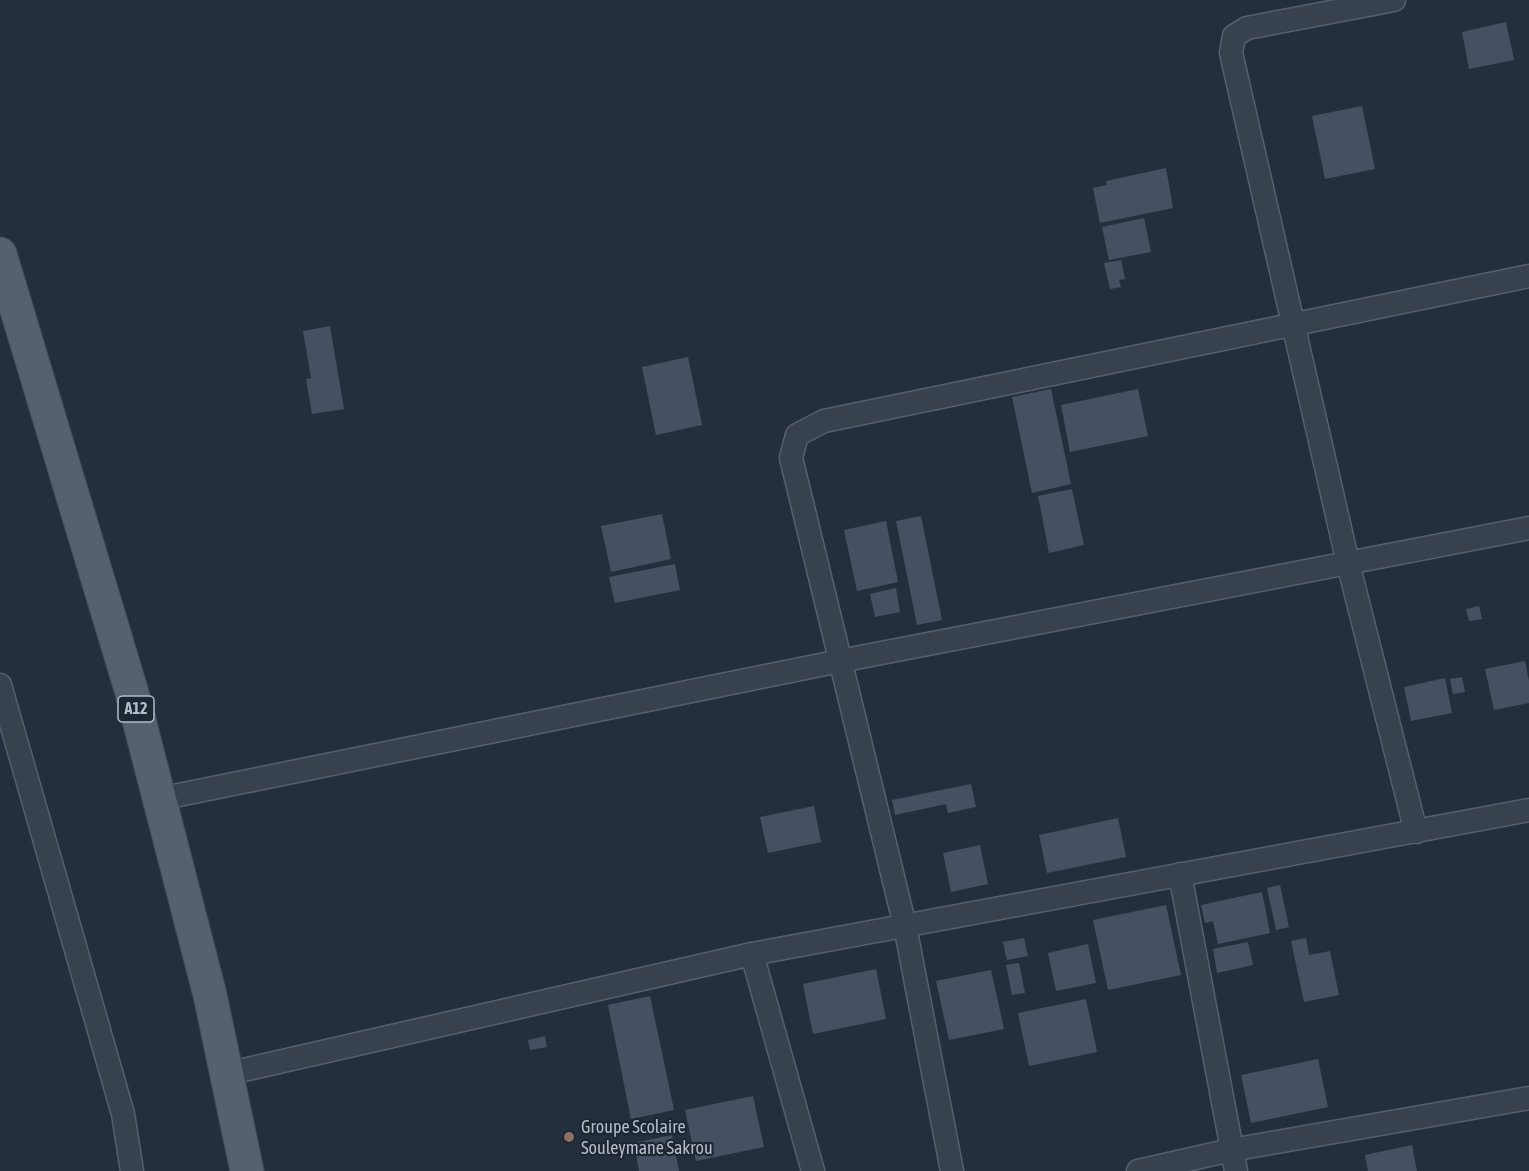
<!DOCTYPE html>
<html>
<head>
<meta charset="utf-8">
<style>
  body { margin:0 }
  canvas { display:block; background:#242f3e }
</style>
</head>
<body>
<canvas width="1529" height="1171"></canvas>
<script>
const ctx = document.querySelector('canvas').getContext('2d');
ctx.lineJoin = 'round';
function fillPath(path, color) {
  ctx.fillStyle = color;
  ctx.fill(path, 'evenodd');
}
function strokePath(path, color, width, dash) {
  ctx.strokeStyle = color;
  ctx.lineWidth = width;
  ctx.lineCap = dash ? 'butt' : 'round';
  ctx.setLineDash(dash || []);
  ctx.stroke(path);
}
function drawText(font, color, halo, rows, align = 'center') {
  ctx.font = font + ' "Asap Condensed",sans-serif';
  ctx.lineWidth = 4.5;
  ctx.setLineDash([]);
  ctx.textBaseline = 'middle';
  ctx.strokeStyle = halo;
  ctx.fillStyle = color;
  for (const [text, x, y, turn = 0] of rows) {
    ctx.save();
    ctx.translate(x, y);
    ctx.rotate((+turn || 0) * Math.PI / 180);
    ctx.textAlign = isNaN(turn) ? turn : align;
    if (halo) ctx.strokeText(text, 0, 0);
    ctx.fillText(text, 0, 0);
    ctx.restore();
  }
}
fillPath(new Path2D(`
  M 1506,22 L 1514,60 L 1469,69 L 1462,32 Z
  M 1362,106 L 1375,169 L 1325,179 L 1312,116 Z
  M 1166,168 L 1173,208 L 1100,223 L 1093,188 L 1107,185 L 1106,181 Z
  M 1144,218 L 1151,252 L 1109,260 L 1102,227 Z
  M 1121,260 L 1125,279 L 1119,280 L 1121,287 L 1110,289 L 1104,263 Z
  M 330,326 L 344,409 L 312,414 L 306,379 L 311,378 L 303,331 Z
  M 688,357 L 702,425 L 656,435 L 642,367 Z
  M 1051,389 L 1071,484 L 1032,493 L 1012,397 Z
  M 1138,389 L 1148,436 L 1070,452 L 1061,405 Z
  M 1072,489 L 1084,545 L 1049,553 L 1038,496 Z
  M 662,514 L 671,559 L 611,572 L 601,526 Z
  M 921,516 L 942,620 L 917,625 L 896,521 Z
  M 886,521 L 898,582 L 857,591 L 844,530 Z
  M 675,564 L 680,590 L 615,603 L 609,577 Z
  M 896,588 L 900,612 L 875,617 L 870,594 Z
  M 1479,606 L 1482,619 L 1469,621 L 1466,609 Z
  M 1525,661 L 1529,681 L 1529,703 L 1494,710 L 1485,669 Z
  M 1462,677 L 1465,692 L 1453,694 L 1450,679 Z
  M 1445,678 L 1452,713 L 1411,721 L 1404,687 Z
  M 971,784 L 976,807 L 948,813 L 946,804 L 895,815 L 892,800 Z
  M 814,806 L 821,842 L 768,853 L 760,817 Z
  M 1118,818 L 1126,857 L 1047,873 L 1039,835 Z
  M 980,845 L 988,884 L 951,892 L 943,853 Z
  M 1280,885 L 1289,927 L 1276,930 L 1267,888 Z
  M 1262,892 L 1270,933 L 1218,944 L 1213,921 L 1205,923 L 1201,905 Z
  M 1166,905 L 1181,975 L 1108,990 L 1093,920 Z
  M 1024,938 L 1028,956 L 1007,960 L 1003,942 Z
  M 1306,938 L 1309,955 L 1330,951 L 1339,995 L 1304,1002 L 1291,941 Z
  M 1248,942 L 1253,965 L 1217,973 L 1213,949 Z
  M 1088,944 L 1096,983 L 1056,991 L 1048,953 Z
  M 1019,963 L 1025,993 L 1012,995 L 1006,965 Z
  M 876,969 L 886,1019 L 813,1034 L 803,984 Z
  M 991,970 L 1004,1029 L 949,1040 L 936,981 Z
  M 650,996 L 674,1110 L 631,1119 L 608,1005 Z
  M 1086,999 L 1097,1052 L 1029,1066 L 1018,1013 Z
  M 545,1036 L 547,1047 L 530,1050 L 528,1040 Z
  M 1318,1059 L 1328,1107 L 1251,1123 L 1241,1075 Z
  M 753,1096 L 764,1147 L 696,1161 L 685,1110 Z
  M 672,1135 L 679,1171 L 639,1171 L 634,1143 Z
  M 1412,1145 L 1417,1171 L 1368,1171 L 1365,1155 Z`), '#455162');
const street = new Path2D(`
  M 1394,0 L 1247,28 L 1234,36 L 1231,53 L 1348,563 L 1416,832
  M 0,685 L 123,1114 L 132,1171
  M 159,799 L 840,661 L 1529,528
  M 1180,874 L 1236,1171
  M 752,954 L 813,1171
  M 226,1074 L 752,954 L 1529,810
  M 952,1171 L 905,926 L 791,458 L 797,435 L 824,421 L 1529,276
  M 1138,1171 L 1231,1150 L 1529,1098`);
const primary = new Path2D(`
  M 0,254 L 132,693 L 210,995 L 247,1171`);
strokePath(street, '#565f6c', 25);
strokePath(primary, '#414a57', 35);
strokePath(street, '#38414e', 22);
strokePath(primary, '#56606e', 33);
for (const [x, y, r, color] of [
  [569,1137,6,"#8d6e63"]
]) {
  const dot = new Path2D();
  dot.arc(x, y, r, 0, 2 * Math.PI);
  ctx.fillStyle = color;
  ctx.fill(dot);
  strokePath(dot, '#1d2633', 2);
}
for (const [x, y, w] of [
  [136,709,36]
]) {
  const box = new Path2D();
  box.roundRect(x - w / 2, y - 13, w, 26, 4.5);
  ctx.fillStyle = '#1d2633';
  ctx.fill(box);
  strokePath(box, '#b4bcc9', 1.5);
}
drawText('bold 16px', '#b4bcc9', null, [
  ["A12",136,709]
]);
drawText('18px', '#b4bcc9', '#1d2633', [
  ["Groupe Scolaire",581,1127],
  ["Souleymane Sakrou",581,1148]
], 'left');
</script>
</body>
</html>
